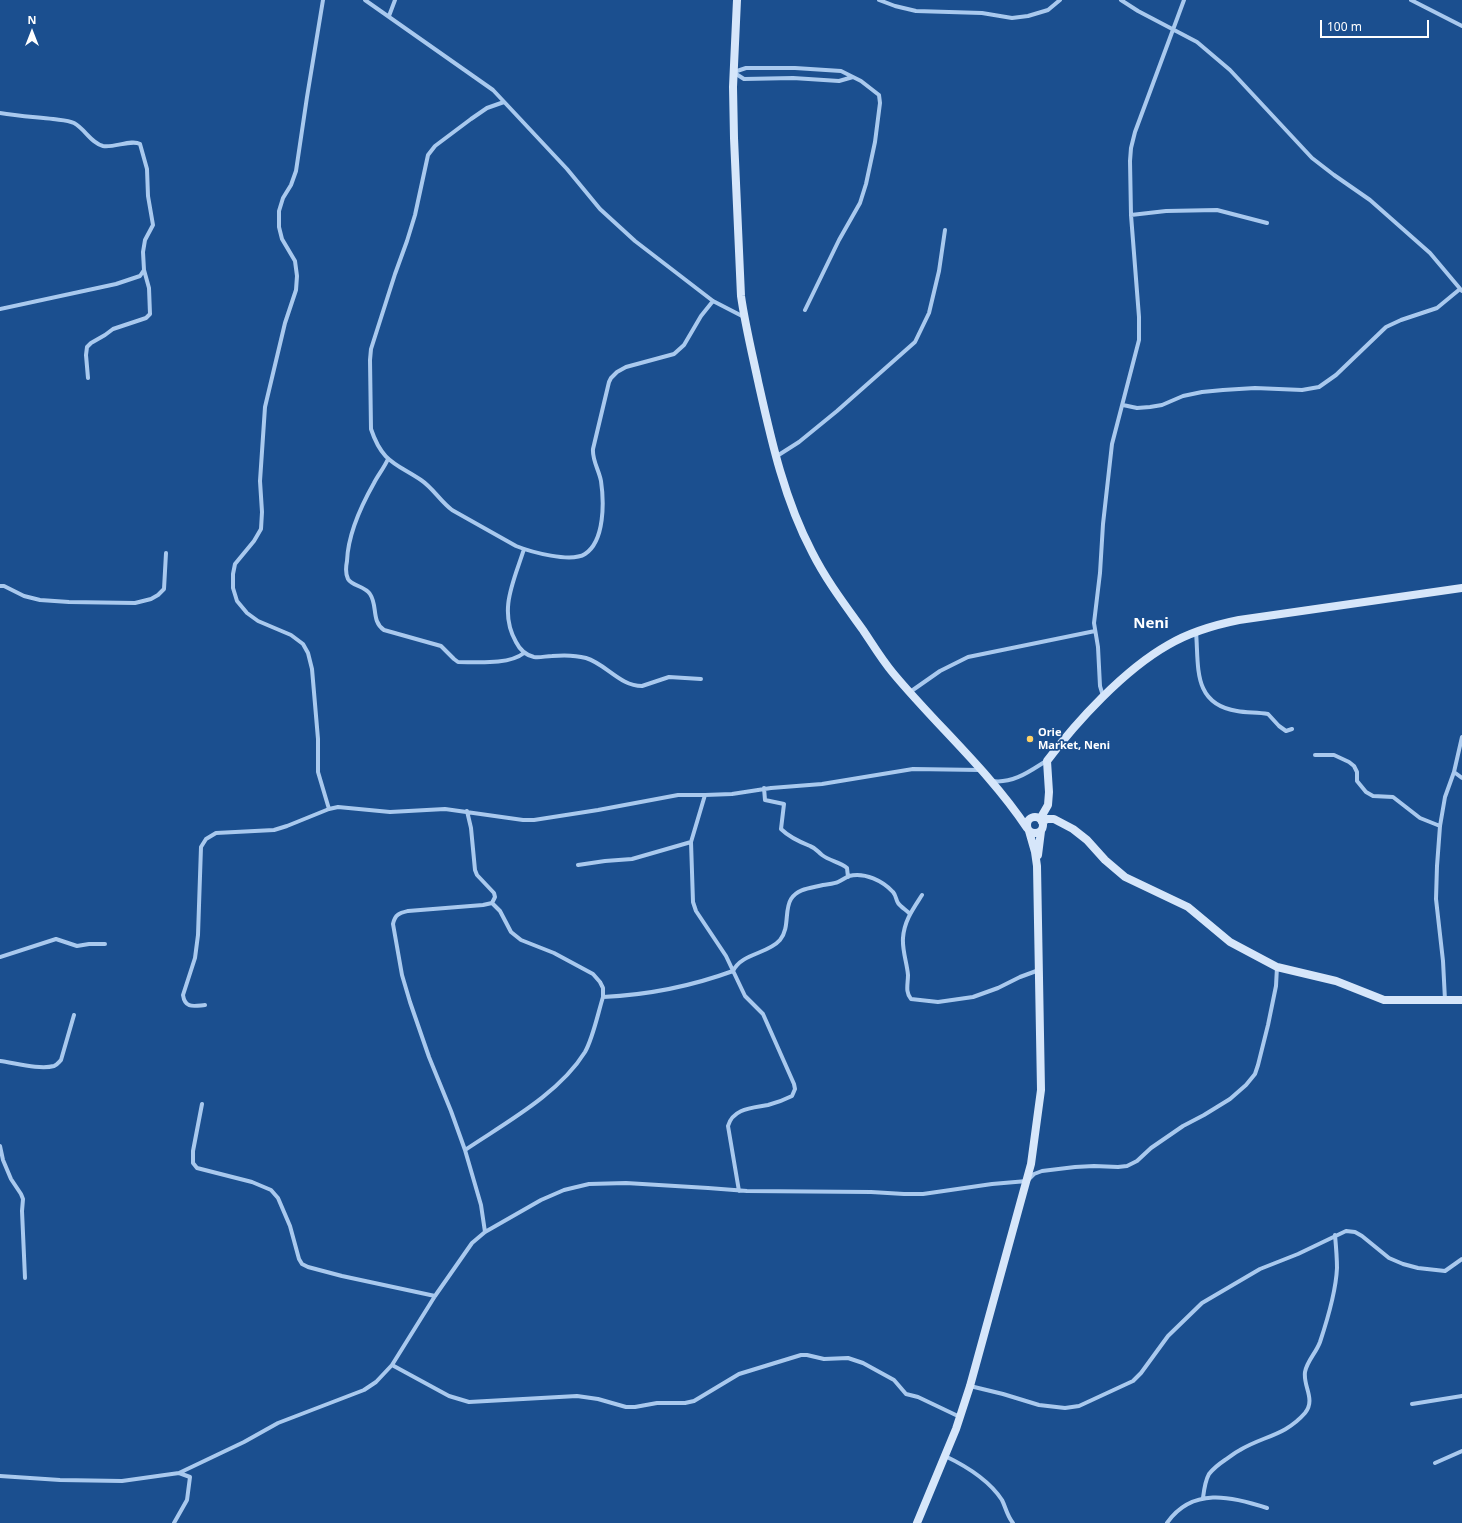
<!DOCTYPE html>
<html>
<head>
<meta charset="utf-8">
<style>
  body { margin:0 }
  #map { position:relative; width:1462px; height:1523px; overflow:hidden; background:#1b4f8f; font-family:"Noto Sans",sans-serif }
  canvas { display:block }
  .north { position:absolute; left:12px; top:12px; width:40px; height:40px; -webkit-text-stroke:3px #1b4f8f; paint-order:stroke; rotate:0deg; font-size:11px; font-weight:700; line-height:16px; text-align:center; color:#fff }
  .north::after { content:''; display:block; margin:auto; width:14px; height:18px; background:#fff; clip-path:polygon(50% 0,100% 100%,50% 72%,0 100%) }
  .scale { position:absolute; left:1320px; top:20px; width:109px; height:18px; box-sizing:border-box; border:2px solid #fff; border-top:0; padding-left:5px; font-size:12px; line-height:14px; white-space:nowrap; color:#fff; -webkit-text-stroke:3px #1b4f8f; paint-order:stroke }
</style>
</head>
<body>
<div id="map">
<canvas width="1462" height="1523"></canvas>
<div class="north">N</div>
<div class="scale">100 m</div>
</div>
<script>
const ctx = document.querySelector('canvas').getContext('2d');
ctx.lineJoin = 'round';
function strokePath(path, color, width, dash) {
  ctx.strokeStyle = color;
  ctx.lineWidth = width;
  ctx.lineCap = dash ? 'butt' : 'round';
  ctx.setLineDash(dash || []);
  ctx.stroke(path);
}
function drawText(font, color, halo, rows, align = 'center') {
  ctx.font = font + ' "Noto Sans",sans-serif';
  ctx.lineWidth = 3.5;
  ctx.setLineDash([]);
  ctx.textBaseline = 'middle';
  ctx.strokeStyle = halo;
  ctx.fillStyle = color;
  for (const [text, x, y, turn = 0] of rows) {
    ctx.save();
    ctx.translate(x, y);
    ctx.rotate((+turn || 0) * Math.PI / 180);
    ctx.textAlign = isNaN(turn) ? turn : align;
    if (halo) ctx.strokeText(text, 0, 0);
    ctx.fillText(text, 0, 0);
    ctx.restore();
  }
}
strokePath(new Path2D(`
  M 323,0 L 307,97 L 296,171 L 291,185 L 283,198 L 279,211 L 279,227 L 282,239 L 295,261 L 297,276 L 296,290 L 285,323 L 265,407 L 260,481 L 262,512 L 261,529 L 254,541 L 235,564 L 233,574 L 233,588 L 237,601 L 247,613 L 258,621 L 291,635 L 303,644 L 308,653 L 312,669 L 318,739 L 318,772 L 329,809
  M 365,0 L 493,90 L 567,169 L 600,209 L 635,241 L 713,301 L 744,317
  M 879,0 L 895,6 L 916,11 L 982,13 L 1012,18 L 1028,16 L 1048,10 L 1060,0
  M 1121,0 L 1138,11 L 1197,42 L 1230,70 L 1312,158 L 1334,175 L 1370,200 L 1430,253 L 1462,291
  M 1411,0 L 1462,26
  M 389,16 L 395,0
  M 733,72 L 744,79 L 793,78 L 839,81 L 853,77
  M 734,72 L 746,68 L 795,68 L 841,71 L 861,81 L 879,95 L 880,103 L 875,142 L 866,184 L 860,203 L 839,240 L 805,310
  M 504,102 L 487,108 L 471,119 L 435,146 L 428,155 L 415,215 L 407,241 L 395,274 L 371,349 L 370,360 L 371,429 C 382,462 395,463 421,480 C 433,488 440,501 452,510 L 516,546 C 531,552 571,563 585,554 C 605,541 604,501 601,481 C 599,470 592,460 593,449 L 609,382 L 611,378 L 617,372 L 626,367 L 674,354 L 684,345 L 701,316 L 713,301
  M 0,113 C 17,116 35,117 53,119 C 59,120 68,120 74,123 C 85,129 91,143 103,146 C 114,148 132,139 140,144 L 147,169 L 148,196 L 153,225 L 145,240 L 143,252 L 144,270 L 140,276 L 116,284 L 0,309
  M 1131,215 L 1166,211 L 1217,210 L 1267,223
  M 88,378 L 86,355 L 87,347 L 91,343 L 105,335 L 113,329 L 146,318 L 150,314 L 149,288 L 144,270
  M 1123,405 L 1137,408 L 1150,407 L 1162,405 L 1183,396 L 1202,392 L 1223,390 L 1255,388 L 1302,390 L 1319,387 L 1336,375 L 1386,327 L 1401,320 L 1437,308 L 1460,289
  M 777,456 L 799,442 L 837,411 L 915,342 L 929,313 L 939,271 L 945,230
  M 388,459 C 384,468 378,475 374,483 C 361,506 348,534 347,561 C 346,566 345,573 348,579 C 352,586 365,586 370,594 C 378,606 371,621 384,630 L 441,646 L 454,659 L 458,662 C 477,662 509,665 524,653
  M 524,549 C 514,581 498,610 516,642 C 520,650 525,655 534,657 C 540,658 546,656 552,656 C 563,655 575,655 586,658 C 606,664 620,686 642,686 L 669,677 L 701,679
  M 0,586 L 4,586 L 24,596 L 40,600 L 69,602 L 135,603 L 151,599 L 158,595 L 164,589 L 166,553
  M 1196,632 C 1199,666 1192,704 1237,711 C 1247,713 1257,712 1268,714 L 1279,726 L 1286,731 L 1292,729
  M 910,692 L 940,671 L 968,657 L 1095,631
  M 1103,696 L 1100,686 L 1098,647 L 1094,623 L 1100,573 L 1103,524 L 1112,444 L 1139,340 L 1139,317 L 1131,215 L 1130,161 L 1131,148 L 1135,132 L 1184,0
  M 1315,755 L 1334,755 L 1349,762 L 1354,766 L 1357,772 L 1357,781 L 1366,792 L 1373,796 L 1393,797 L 1420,818 L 1440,826
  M 1454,772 L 1462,778
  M 992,781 C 1013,784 1030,771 1046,761
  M 764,788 L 765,800 L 784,804 L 781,829 C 789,837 800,842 810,846 C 816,848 818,852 822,855 C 830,861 840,862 847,868 L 848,877
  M 705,795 L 691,842 L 693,902 L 696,911 L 726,956 L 745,996 L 763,1014 L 794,1084 L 795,1089 L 792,1096 C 784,1100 776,1103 768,1105 C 753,1108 733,1108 728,1126 L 739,1191
  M 467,811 L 471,828 L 475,870 L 477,875 L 494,893 L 495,897 L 492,903 L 483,905 L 408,911 C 400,913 395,914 393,924 L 402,975 L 410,1002 L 429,1057 L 451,1111 L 465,1150 L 481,1205 L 485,1232
  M 578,865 L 605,861 L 632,859 L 691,842
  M 922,895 C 913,909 904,921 903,938 C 902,950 907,963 908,975 C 908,984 905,992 911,999 L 938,1002 L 973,997 L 998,988 L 1020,977 L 1039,970
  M 0,957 L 56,939 L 77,946 L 89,944 L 105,944
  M 603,997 C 646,995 692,986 733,971 C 742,953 768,954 780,940 C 790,928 784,910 791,899 C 798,888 812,888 823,885 C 828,884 834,884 838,882 C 842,880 845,878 849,876 C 865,872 883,881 893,892 C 896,895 896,900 898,903 C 901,907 906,910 909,913
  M 1445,1000 L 1443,961 L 1436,899 L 1437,866 L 1440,826 L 1445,797 L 1454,772 L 1462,737
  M 205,1005 C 194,1006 185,1009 183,995 L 195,958 L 198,935 L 201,847 L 206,839 L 216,833 L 274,830 L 287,826 L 329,809 L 338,807 L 390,812 L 445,809 L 523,820 L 534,820 L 598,810 L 678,795 L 705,795 L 732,794 L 771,788 L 822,784 L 913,769 L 980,770
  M 0,1061 C 15,1063 40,1070 54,1066 C 57,1065 59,1062 61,1060 L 74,1015
  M 202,1104 L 193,1151 L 193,1163 L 197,1168 L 252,1182 L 271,1190 L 278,1198 L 290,1226 L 299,1259 L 302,1264 L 308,1267 L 342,1276 L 435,1296
  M 0,1146 L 3,1160 L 11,1179 L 21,1194 L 23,1199 L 22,1211 L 25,1278
  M 465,1150 C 505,1123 559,1094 585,1052 C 593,1038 598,1013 603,997 L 603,988 L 600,982 L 593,974 L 554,953 L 521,940 L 511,932 L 500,911 L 492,903
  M 392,1365 L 449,1396 L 469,1402 L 577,1396 L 598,1399 L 626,1407 L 635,1407 L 657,1403 L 685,1403 L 694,1401 L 739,1374 L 801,1355 L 807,1355 L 824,1359 L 848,1358 L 863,1363 L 894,1380 L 906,1394 L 918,1397 L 960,1417
  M 970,1386 L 1003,1394 L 1039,1405 L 1065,1408 L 1079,1406 L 1133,1381 L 1141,1373 L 1168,1336 L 1202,1303 L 1260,1269 L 1298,1254 L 1346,1231 L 1355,1232 L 1362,1236 L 1389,1258 L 1403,1264 L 1418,1268 L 1445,1271 L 1462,1259
  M 1412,1404 L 1462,1396
  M 945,1456 C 966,1466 989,1480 1002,1500 C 1006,1508 1007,1516 1013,1523
  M 1435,1463 L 1462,1451
  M 0,1476 L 60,1480 L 122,1481 L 179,1473 L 244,1442 L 278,1423 L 364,1390 L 376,1382 L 392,1365 L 435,1296 L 472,1243 L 485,1232 L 541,1200 L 564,1190 L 589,1184 L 626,1183 L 708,1188 L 747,1191 L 871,1192 L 904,1194 L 923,1194 L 992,1184 L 1027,1181 L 1034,1174 L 1042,1171 L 1075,1167 L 1094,1166 L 1118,1167 L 1127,1166 L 1137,1161 L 1151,1148 L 1183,1126 L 1204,1115 L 1230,1099 L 1246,1085 L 1255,1074 L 1258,1065 L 1268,1025 L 1276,986 L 1277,967
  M 1203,1498 C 1204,1490 1205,1481 1209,1474 C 1213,1469 1219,1464 1225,1460 C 1230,1457 1234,1453 1240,1450 C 1263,1436 1285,1436 1305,1413 C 1316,1399 1303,1387 1305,1372 C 1307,1361 1316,1353 1320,1342 C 1327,1321 1336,1290 1337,1268 C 1337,1257 1336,1246 1335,1235
  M 174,1523 L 187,1500 L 190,1477 L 179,1473
  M 1167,1523 C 1192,1487 1231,1496 1267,1508`), '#a9c9ee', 4);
strokePath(new Path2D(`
  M 737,0 L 733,87 L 734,138 L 741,296 C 745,324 752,353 758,381 C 771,439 784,499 812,552 C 826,580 845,605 863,630 C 873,645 882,660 893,673 C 937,726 989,771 1027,828
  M1027 825a8 8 0 1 1 16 0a8 8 0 1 1-16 0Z
  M 1040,819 L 1048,805 L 1049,792 L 1047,761 C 1077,721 1124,670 1168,645 C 1190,632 1214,625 1239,620 L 1462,588
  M 1042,822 L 1047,819 L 1054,819 L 1073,829 L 1087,840 L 1105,860 L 1125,877 L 1188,907 L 1230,942 L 1277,967 L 1336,981 L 1384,1000 L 1462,1000
  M 1038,855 L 1041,831
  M 917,1523 L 956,1429 L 970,1386 L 1031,1164 L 1041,1090 L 1037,866 L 1035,852 L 1029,831`), '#d6e6fa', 8);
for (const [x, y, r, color] of [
  [1030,739,4,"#ffd166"]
]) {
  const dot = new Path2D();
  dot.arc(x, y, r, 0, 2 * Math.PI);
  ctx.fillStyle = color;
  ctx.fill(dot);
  strokePath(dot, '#1b4f8f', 1.5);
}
drawText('bold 11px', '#fff', '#1b4f8f', [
  ["Orie",1038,733],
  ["Market, Neni",1038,746]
], 'left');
drawText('bold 15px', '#fff', '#1b4f8f', [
  ["Neni",1151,624]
]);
</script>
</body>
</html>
